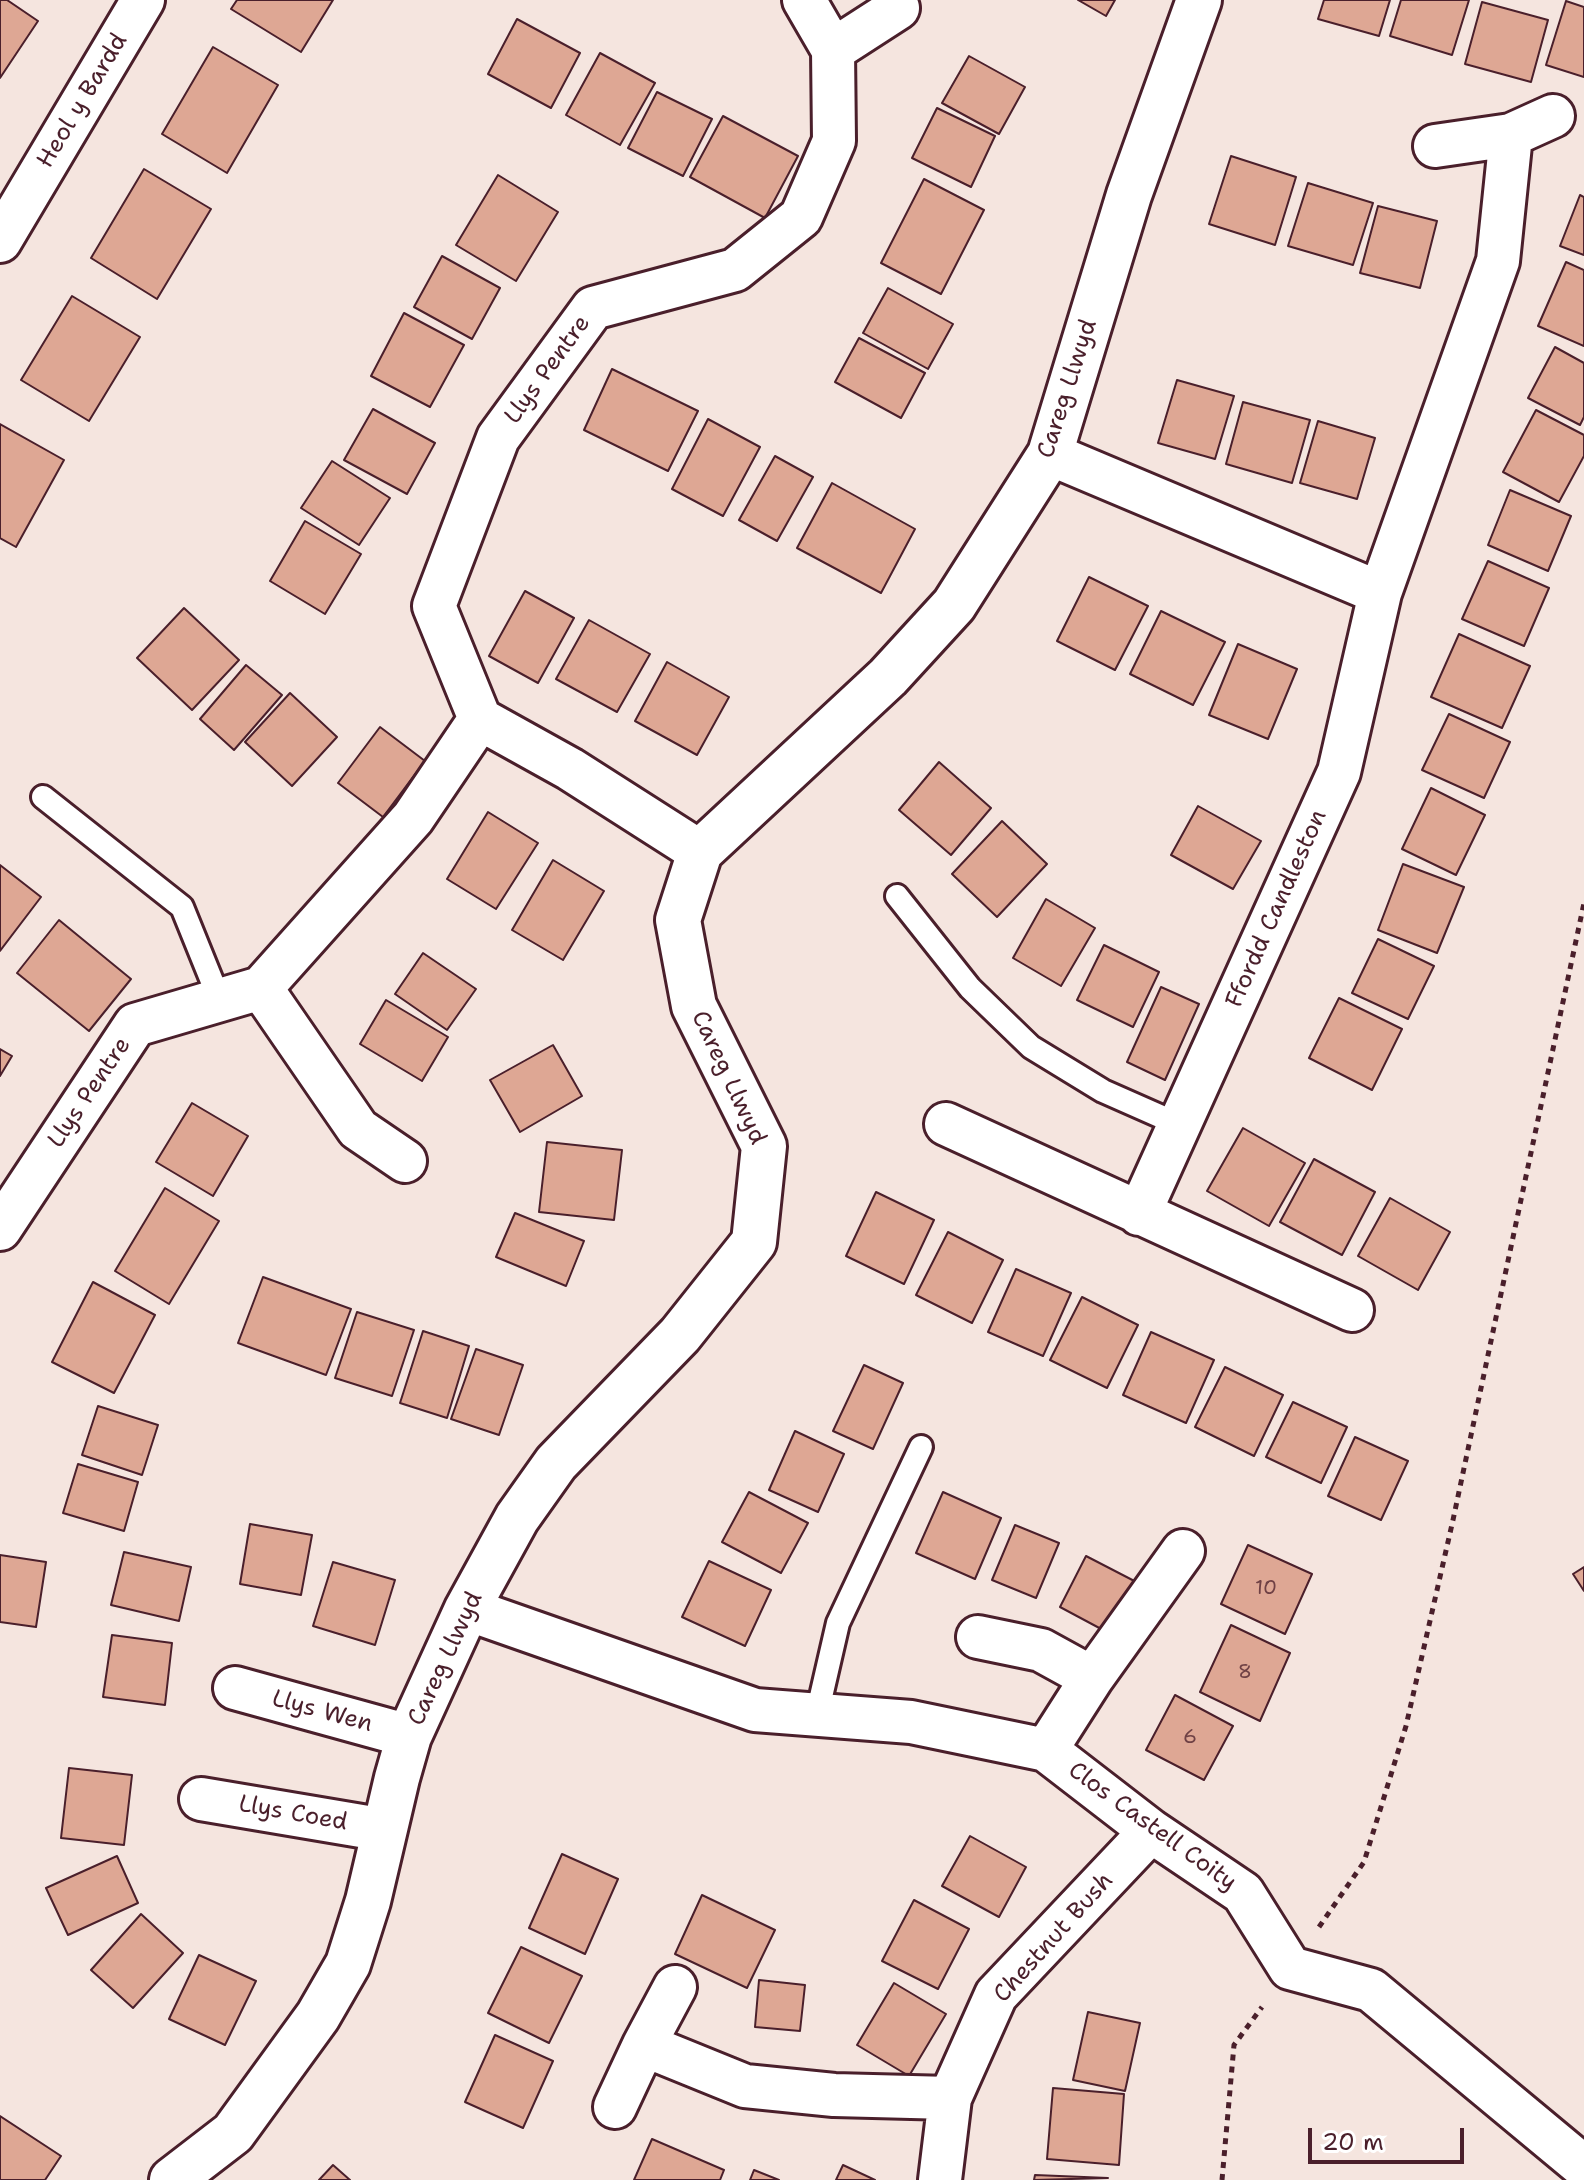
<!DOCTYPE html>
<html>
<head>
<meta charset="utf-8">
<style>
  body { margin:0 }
  #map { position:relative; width:1584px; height:2180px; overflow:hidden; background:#f5e5df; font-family:"Shantell Sans",sans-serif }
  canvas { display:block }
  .scale { position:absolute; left:1308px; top:2128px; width:156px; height:36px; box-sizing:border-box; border:4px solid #4a1f2b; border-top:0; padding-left:10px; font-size:24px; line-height:28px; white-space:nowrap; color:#4a1f2b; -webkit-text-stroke:6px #fff; paint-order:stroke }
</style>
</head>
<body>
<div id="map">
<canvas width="1584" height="2180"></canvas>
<div class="scale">20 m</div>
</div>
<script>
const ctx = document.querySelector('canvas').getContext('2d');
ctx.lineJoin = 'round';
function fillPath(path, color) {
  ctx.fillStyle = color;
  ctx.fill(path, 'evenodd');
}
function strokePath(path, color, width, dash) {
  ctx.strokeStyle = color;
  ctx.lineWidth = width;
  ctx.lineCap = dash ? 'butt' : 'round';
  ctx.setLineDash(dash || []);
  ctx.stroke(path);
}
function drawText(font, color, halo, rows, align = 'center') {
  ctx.font = font + ' "Shantell Sans",sans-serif';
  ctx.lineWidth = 6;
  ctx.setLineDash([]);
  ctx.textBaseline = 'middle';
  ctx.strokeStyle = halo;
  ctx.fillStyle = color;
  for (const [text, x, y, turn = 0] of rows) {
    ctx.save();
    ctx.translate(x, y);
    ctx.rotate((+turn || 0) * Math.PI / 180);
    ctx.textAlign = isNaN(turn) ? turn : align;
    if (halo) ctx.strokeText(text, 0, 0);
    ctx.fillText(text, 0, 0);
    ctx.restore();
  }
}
const building = new Path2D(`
  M 0,0 L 7,0 L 38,21 L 0,78 Z
  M 237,0 L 333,0 L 301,52 L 231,9 Z
  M 1078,0 L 1115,0 L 1106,16 Z
  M 1324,0 L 1390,0 L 1379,36 L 1318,19 Z
  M 1401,0 L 1469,0 L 1452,55 L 1390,36 Z
  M 1566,1 L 1584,7 L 1584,77 L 1546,65 Z
  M 1482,2 L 1548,20 L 1531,82 L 1465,64 Z
  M 517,19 L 580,53 L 551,108 L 488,74 Z
  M 213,47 L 278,85 L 227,173 L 162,134 Z
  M 600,53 L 655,83 L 620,145 L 566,115 Z
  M 969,56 L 1025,87 L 999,134 L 942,103 Z
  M 657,92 L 712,119 L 683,176 L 628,148 Z
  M 937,108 L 995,136 L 971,187 L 912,158 Z
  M 723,116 L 798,156 L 765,218 L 690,177 Z
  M 1231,156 L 1296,177 L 1275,245 L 1209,224 Z
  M 144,169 L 211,209 L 157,299 L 91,258 Z
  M 498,175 L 558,212 L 516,281 L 456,245 Z
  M 924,179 L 984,210 L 941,294 L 881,263 Z
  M 1308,183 L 1373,203 L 1353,265 L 1288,246 Z
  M 1580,195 L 1584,197 L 1584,255 L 1560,246 Z
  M 1378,206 L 1437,221 L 1420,288 L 1360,273 Z
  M 442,256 L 500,288 L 472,339 L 414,307 Z
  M 1566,262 L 1584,270 L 1584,346 L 1538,326 Z
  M 888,288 L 953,324 L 928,369 L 863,333 Z
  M 72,296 L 140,337 L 89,421 L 21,380 Z
  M 404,313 L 464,345 L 430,407 L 371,376 Z
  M 859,338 L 925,373 L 901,418 L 835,382 Z
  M 1555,347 L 1584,363 L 1584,417 L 1580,425 L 1528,398 Z
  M 612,369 L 698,411 L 668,471 L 584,430 Z
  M 1177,380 L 1234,396 L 1215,459 L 1158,443 Z
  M 1243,402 L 1310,420 L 1292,483 L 1226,464 Z
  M 373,409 L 435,443 L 407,494 L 344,460 Z
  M 1536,410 L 1584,435 L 1584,456 L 1559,502 L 1503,472 Z
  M 708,419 L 760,447 L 723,516 L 672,489 Z
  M 1318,421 L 1375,438 L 1357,499 L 1300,483 Z
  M 0,424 L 64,460 L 16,547 L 0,538 Z
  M 775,456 L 813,477 L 777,541 L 739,520 Z
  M 332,461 L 390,498 L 359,545 L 301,508 Z
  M 832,483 L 915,529 L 881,593 L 797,548 Z
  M 1510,490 L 1571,516 L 1548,571 L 1488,545 Z
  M 305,521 L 361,554 L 325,614 L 270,581 Z
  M 1488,561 L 1549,588 L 1524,646 L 1462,619 Z
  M 1089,577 L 1148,606 L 1115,670 L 1057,641 Z
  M 525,591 L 574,618 L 538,683 L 489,656 Z
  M 184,608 L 239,660 L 192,710 L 137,658 Z
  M 1161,611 L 1225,642 L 1193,705 L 1130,674 Z
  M 589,620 L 650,654 L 617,712 L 556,679 Z
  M 1459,634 L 1530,666 L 1502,728 L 1431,697 Z
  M 1238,644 L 1297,669 L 1268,739 L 1209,715 Z
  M 667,662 L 729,697 L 697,755 L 635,721 Z
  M 246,665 L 282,695 L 234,750 L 200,719 Z
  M 290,693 L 337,737 L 292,786 L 245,742 Z
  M 1449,714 L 1510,742 L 1484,798 L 1422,770 Z
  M 380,727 L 425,761 L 383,817 L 338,783 Z
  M 939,762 L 991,808 L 951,855 L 899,810 Z
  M 1431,788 L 1485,815 L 1456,875 L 1402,849 Z
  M 1198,806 L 1261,841 L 1233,889 L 1171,855 Z
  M 488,812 L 538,843 L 496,909 L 447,879 Z
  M 1002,821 L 1047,864 L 997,917 L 952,874 Z
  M 553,860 L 604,891 L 563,960 L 512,930 Z
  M 1403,864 L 1464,887 L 1437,953 L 1378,930 Z
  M 0,865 L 41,897 L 0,951 Z
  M 1046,899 L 1095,928 L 1061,986 L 1013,958 Z
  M 59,920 L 131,979 L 89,1031 L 17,973 Z
  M 1378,939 L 1434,966 L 1408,1019 L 1352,993 Z
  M 1104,945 L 1159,972 L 1133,1027 L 1077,1000 Z
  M 423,953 L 476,989 L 447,1030 L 395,994 Z
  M 1161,987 L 1199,1004 L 1165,1080 L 1127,1062 Z
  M 1339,998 L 1402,1029 L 1372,1090 L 1309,1058 Z
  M 386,1000 L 448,1037 L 422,1081 L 360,1044 Z
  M 553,1045 L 582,1096 L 520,1132 L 490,1080 Z
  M 0,1049 L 12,1056 L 0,1076 Z
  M 192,1103 L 248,1136 L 213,1196 L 156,1162 Z
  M 1243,1128 L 1305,1163 L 1269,1226 L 1207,1191 Z
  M 547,1142 L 622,1150 L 614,1220 L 539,1212 Z
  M 1314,1159 L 1375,1192 L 1342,1255 L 1280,1222 Z
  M 165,1188 L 219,1221 L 169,1304 L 115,1271 Z
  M 876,1192 L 934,1220 L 904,1284 L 846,1256 Z
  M 1390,1198 L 1450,1232 L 1418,1290 L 1358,1256 Z
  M 515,1213 L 584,1241 L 566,1286 L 496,1257 Z
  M 948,1232 L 1003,1260 L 972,1323 L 916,1295 Z
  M 1016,1269 L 1071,1293 L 1043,1356 L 988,1332 Z
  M 263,1277 L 351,1309 L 326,1375 L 238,1343 Z
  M 93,1282 L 155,1315 L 114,1393 L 52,1362 Z
  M 1082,1297 L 1138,1325 L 1107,1388 L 1050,1360 Z
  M 357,1312 L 414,1330 L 392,1396 L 335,1378 Z
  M 423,1331 L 469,1346 L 447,1418 L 400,1403 Z
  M 1151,1332 L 1214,1360 L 1186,1423 L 1123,1395 Z
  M 476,1349 L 523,1365 L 499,1435 L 451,1419 Z
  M 864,1365 L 903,1383 L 873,1449 L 833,1431 Z
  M 1225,1367 L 1283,1395 L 1254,1456 L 1195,1427 Z
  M 1293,1402 L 1347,1427 L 1321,1483 L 1266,1457 Z
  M 98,1406 L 158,1425 L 142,1475 L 82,1455 Z
  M 795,1431 L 844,1454 L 818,1512 L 769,1490 Z
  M 1355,1437 L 1408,1461 L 1381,1520 L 1328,1496 Z
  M 78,1464 L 138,1482 L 124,1531 L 63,1513 Z
  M 749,1492 L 808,1523 L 781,1573 L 722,1542 Z
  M 943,1492 L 1001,1518 L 975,1579 L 916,1553 Z
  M 250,1524 L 312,1535 L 301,1595 L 240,1584 Z
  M 1015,1525 L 1059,1543 L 1036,1598 L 992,1580 Z
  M 1248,1545 L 1312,1574 L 1285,1634 L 1221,1604 Z
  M 124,1552 L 191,1567 L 179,1621 L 111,1605 Z
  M 0,1555 L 46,1562 L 36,1627 L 0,1622 Z
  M 1086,1556 L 1144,1586 L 1118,1638 L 1060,1607 Z
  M 709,1561 L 771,1590 L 745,1646 L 682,1617 Z
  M 333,1562 L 395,1580 L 375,1645 L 313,1626 Z
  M 1584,1567 L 1584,1591 L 1573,1574 Z
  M 1231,1625 L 1290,1653 L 1260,1721 L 1200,1692 Z
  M 112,1635 L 172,1643 L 165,1705 L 103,1697 Z
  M 1175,1695 L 1233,1726 L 1204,1780 L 1146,1750 Z
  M 69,1768 L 132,1775 L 124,1845 L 61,1838 Z
  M 970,1836 L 1026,1867 L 999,1917 L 942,1886 Z
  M 562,1854 L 618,1879 L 585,1954 L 529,1928 Z
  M 117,1856 L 138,1903 L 68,1935 L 46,1888 Z
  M 702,1895 L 775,1930 L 747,1988 L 675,1954 Z
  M 914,1900 L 969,1929 L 938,1989 L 882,1961 Z
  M 141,1914 L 183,1953 L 133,2008 L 91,1970 Z
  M 521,1947 L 582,1976 L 549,2043 L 488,2013 Z
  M 199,1955 L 256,1981 L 225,2045 L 169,2019 Z
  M 759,1980 L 805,1985 L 800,2031 L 755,2027 Z
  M 894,1983 L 946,2014 L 909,2076 L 857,2045 Z
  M 1088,2012 L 1140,2023 L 1125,2091 L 1073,2080 Z
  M 495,2035 L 553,2061 L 523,2128 L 465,2102 Z
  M 1053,2088 L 1124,2094 L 1119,2165 L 1047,2159 Z
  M 0,2116 L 61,2156 L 45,2180 L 0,2180 Z
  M 652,2139 L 724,2170 L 720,2180 L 634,2180 Z
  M 333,2165 L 350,2180 L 319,2180 Z
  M 843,2165 L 875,2180 L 836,2180 Z
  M 754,2170 L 779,2180 L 750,2180 Z
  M 1035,2175 L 1108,2178 L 1034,2180 Z`);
fillPath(building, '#dea794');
strokePath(building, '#4a1f2b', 2);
const lane = new Path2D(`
  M 43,797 L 182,907 L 220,1001
  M 897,896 L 970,988 L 1031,1047 L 1103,1091 L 1180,1125
  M 817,1714 L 838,1623 L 921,1447`);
const street = new Path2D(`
  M 833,50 L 898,8
  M 1435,146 L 1511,135 L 1553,116
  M 0,241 L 143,0
  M 1050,454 L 1380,593
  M 700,852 L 570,769 L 480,719 L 434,606 L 498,438 L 593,308 L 735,270 L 801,217 L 834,141 L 833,50 L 804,0
  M 261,988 L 358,1129 L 405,1161
  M 946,1124 L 1352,1310
  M 1139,1214 L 1339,772 L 1380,593 L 1498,261 L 1511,135
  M 0,1229 L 135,1025 L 261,988 L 413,818 L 480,719
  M 467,1609 L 755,1710 L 911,1722 L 1046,1750 L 1151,1831 L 1243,1893 L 1290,1968 L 1371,1990 L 1584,2167
  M 978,1637 L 1041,1650 L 1092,1678
  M 235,1688 L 409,1736
  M 1046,1750 L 1092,1678 L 1183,1551
  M 201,1799 L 385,1830
  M 644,2045 L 675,1987
  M 615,2107 L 644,2045 L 745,2086 L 834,2095 L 950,2098
  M 940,2180 L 950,2098 L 996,1995 L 1151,1831`);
const secondary = new Path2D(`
  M 172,2180 L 233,2133 L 318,2016 L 348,1964 L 368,1901 L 397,1778 L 409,1736 L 467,1609 L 517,1518 L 556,1463 L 680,1335 L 754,1242 L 764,1146 L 694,1006 L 678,920 L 700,852 L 888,677 L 954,605 L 1050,454 L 1129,195 L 1199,0`);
strokePath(lane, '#4a1f2b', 28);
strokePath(street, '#4a1f2b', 48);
strokePath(secondary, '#4a1f2b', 50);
strokePath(new Path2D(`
  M 1319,1927 L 1364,1862 L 1406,1726 L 1453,1520 L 1584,903
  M 1222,2180 L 1234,2045 L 1262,2007`), '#4a1f2b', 5, [6, 6]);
strokePath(lane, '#fff', 22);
strokePath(street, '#fff', 42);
strokePath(secondary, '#fff', 44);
drawText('20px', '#6f4145', null, [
  ["10",1266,1589],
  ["8",1245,1673],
  ["6",1190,1738]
]);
drawText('24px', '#4a1f2b', '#fff', [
  ["Heol y Bardd",83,101,-59],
  ["Llys Pentre",548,370,-54],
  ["Careg Llwyd",1068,389,-72],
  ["Ffordd Candleston",1277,909,-66],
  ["Careg Llwyd",728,1078,65],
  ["Llys Pentre",90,1093,-56],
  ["Careg Llwyd",446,1659,-65],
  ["Llys Wen",322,1712,15],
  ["Llys Coed",293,1814,10],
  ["Clos Castell Coity",1152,1827,36],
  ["Chestnut Bush",1054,1938,-48]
]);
</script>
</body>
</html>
